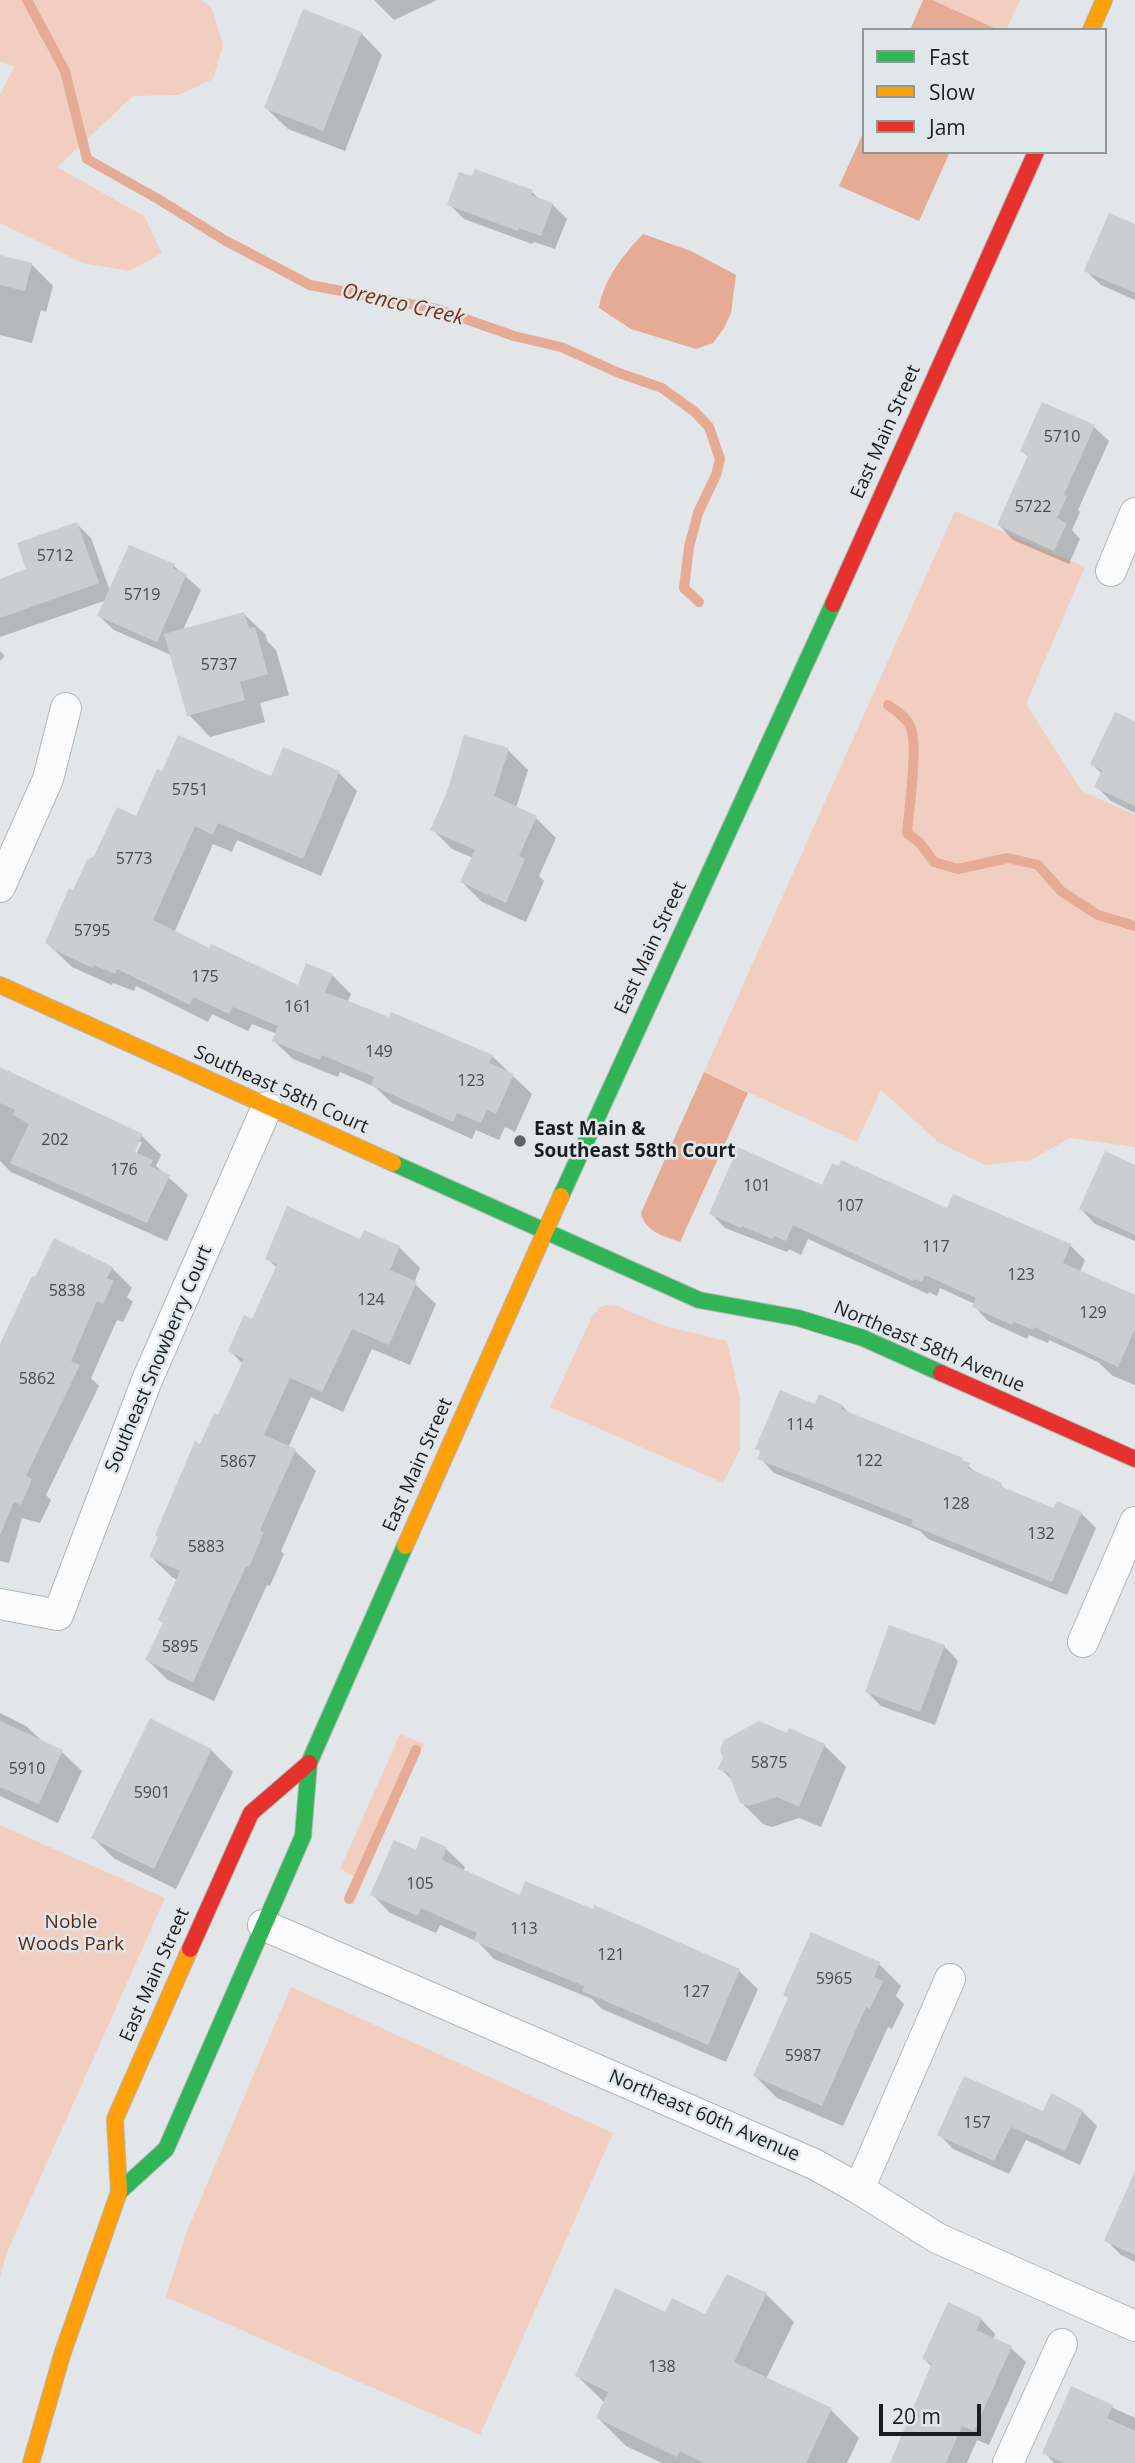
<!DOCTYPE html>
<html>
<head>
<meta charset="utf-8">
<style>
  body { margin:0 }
  #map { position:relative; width:1135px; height:2463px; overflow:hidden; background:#e2e6e8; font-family:"Open Sans",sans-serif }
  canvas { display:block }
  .legend { position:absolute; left:862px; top:28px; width:245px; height:126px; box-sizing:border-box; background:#e0e7ea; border:2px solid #919799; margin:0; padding:9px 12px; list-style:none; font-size:21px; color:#1b1e1f }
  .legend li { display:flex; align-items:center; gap:14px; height:35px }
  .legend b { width:35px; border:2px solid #919799 }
  .scale { position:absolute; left:879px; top:2404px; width:102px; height:32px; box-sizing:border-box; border:4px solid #1b1e1f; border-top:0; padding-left:9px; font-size:21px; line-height:24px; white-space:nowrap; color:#1b1e1f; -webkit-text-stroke:5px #e0e7ea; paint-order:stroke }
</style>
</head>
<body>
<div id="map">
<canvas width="1135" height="2463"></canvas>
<ul class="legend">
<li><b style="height:9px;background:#30b455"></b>Fast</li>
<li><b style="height:9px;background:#ff9f0a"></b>Slow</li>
<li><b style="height:9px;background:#e5322d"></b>Jam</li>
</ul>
<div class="scale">20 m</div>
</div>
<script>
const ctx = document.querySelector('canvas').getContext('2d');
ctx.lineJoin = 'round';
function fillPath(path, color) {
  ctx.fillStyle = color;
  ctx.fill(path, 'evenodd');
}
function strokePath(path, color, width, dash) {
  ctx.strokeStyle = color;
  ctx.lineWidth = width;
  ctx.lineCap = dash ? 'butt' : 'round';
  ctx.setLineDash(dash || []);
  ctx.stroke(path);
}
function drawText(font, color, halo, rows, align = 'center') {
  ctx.font = font + ' "Open Sans",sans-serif';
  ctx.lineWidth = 5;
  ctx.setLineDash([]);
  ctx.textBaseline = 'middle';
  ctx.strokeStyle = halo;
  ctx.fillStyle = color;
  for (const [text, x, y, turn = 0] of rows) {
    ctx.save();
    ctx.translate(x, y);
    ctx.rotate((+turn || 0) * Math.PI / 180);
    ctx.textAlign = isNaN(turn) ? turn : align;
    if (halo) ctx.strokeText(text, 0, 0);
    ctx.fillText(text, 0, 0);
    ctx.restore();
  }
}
fillPath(new Path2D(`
  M 0,0 L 202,0 L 212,9 L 223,45 L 213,79 L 179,95 L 133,96 L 57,167 L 144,216 L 162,253 L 130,271 L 83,263 L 0,223 L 0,95 L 14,67 L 0,61 Z
  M 932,0 L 1020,0 L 1006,30 L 999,30 Z
  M 955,511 L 1085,567 L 1026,704 L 1082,791 L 1135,815 L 1135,1147 L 1070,1138 L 1031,1160 L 985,1165 L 938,1142 L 881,1090 L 857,1142 L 704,1072 Z
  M 607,1305 L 617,1306 L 665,1326 L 727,1341 L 740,1399 L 740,1449 L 723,1483 L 550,1407 L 592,1317 L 600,1307 Z
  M 400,1734 L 424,1744 L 353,1905 L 345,1901 L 355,1877 L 340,1869 Z
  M 0,1825 L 165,1898 L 7,2252 L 0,2277 Z
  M 291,1987 L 613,2133 L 480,2435 L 166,2297 L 187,2231 Z`), '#f2cec1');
fillPath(new Path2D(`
  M 923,0 L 932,0 L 999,30 L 910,30 Z
  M 864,131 L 864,152 L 950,152 L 919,221 L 839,186 Z
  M 643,234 L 691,251 L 736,275 L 731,313 L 724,328 L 713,343 L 696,349 L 631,329 L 599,308 C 603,280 624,254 643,234 Z
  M 704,1072 L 748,1093 L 680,1242 C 664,1236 645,1232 641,1213 Z`), '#e6ab95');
fillPath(new Path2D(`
  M 374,0 L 437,0 L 394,20 Z
  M 361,33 L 382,55 L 345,151 L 288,129 L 266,108 Z
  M 532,192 L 540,200 L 552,204 L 567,219 L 555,249 L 534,242 L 532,244 L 464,219 L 449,204 Z
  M 1135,226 L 1135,300 L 1101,285 L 1086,271 Z
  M 0,256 L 31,264 L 53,286 L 46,312 L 41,310 L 32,343 L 0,335 Z
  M 1043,404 L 1094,427 L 1109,441 L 1078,510 L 1080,512 L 1072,530 L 1080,539 L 1069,564 L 1013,540 L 999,525 L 1029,457 L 1022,451 Z
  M 77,524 L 91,538 L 110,591 L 174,566 L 201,590 L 183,630 L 244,614 L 266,635 L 267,641 L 276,650 L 289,695 L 260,703 L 265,722 L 210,737 L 189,715 L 171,655 L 114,630 L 99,616 L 107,600 L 0,637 L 0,581 L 28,570 Z
  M 0,651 L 5,656 L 0,661 Z
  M 1135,723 L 1135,813 L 1111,801 L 1096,786 L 1102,774 L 1092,764 Z
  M 508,750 L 528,770 L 516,808 L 536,818 L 556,838 L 539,876 L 544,881 L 526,922 L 482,902 L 462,882 L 473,858 L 452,849 L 432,829 Z
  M 339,773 L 357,791 L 321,876 L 237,840 L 232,852 L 213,844 L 174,933 L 298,988 L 332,975 L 351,994 L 347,1003 L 492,1056 L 532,1094 L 515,1132 L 505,1127 L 499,1140 L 476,1130 L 472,1139 L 392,1103 L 375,1087 L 340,1072 L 338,1077 L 293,1059 L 274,1041 L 277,1034 L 252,1024 L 248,1031 L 212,1014 L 208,1022 L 136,986 L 134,991 L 113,983 L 112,985 L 72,967 L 47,943 L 96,857 L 137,818 L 272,778 Z
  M 0,1069 L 142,1136 L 161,1155 L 156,1166 L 188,1195 L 167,1241 L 11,1172 L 0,1161 ZM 138,1142 L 142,1142 L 133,1161 L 130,1160 Z
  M 1135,1166 L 1135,1241 L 1095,1224 L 1081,1209 Z
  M 823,1188 L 947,1210 L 1070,1245 L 1085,1260 L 1080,1272 L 1135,1296 L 1135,1385 L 1113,1376 L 1098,1362 L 1049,1340 L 1048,1343 L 1029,1335 L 1027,1339 L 988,1321 L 974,1306 L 975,1304 L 940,1288 L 937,1296 L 929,1292 L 928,1294 L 808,1239 L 801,1255 L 789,1249 L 787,1252 L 725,1228 L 711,1213 Z
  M 361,1241 L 399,1247 L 420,1268 L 414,1283 L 436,1304 L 410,1365 L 372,1349 L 343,1412 L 311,1397 L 288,1448 L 295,1451 L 316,1471 L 281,1551 L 284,1554 L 270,1586 L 267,1585 L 214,1701 L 168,1680 L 147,1660 L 164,1624 L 160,1620 L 177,1580 L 172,1577 L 151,1557 L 201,1446 L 219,1417 L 243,1364 L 230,1351 L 253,1321 L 277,1268 L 267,1258 Z
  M 112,1268 L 132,1288 L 127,1297 L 133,1302 L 123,1322 L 117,1320 L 91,1378 L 99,1386 L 46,1495 L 51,1500 L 40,1523 L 22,1518 L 9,1563 L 0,1561 L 0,1362 Z
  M 816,1406 L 842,1406 L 850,1414 L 962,1460 L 980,1476 L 1001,1485 L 1006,1491 L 1054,1510 L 1081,1513 L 1096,1528 L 1067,1595 L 928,1539 L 920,1531 L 774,1473 L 760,1458 L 762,1453 L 757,1448 Z
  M 944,1646 L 958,1661 L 935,1725 L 881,1706 L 867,1692 Z
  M 0,1713 L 26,1726 L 44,1743 L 62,1752 L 82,1771 L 58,1823 L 0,1796 Z
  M 788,1735 L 824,1745 L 846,1767 L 821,1827 L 799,1818 L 772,1827 L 763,1824 L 741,1802 L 732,1780 L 720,1768 Z
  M 211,1750 L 233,1772 L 176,1889 L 115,1859 L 93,1838 Z
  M 422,1838 L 446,1849 L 465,1867 L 463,1872 L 521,1897 L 593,1912 L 595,1907 L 739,1971 L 758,1989 L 726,2062 L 602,2009 L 592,1999 L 494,1959 L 478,1942 L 440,1925 L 436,1933 L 390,1913 L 372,1894 L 417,1852 Z
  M 879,1964 L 901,1986 L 896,1996 L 904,2004 L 892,2029 L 888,2027 L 843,2126 L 777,2098 L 755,2076 Z
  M 1082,2111 L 1097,2126 L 1080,2165 L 1026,2140 L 1009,2174 L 953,2149 L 939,2134 L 1044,2113 Z
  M 1135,2176 L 1135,2262 L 1121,2255 L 1106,2240 Z
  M 766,2294 L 794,2322 L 766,2379 L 831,2410 L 859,2438 L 847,2463 L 662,2463 L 626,2446 L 598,2418 L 605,2403 L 577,2376 L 706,2316 Z
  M 981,2319 L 995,2334 L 993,2340 L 1011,2348 L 1026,2362 L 989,2445 L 977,2440 L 967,2463 L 892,2463 L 932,2367 L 924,2359 Z
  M 1072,2389 L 1135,2418 L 1135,2463 L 1054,2463 L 1044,2452 Z`), '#0003');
strokePath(new Path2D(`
  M 27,0 L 65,71 L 87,159 L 158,199 L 226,241 L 310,285 L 437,309 L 514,336 L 561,347 L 619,373 L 662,388 L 695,412 L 709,427 L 720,459 L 716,475 L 698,513 L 689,547 L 684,588 L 699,602
  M 888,705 C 897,711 907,718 911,728 C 918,747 909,810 907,833 L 920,843 L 934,862 L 958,869 L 1008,858 L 1038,865 L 1061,891 L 1098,915 L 1135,926
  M 349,1899 L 416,1750`), '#e6ab95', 10);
fillPath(new Path2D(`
  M 303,9 L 362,32 L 323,131 L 264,108 Z
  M 475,169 L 533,190 L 531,195 L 553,203 L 541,236 L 519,228 L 518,231 L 447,205 L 459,172 L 472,176 Z
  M 1109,213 L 1135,224 L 1135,293 L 1084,271 Z
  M 0,255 L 32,263 L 25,291 L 0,285 Z
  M 1042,402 L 1095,425 L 1064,495 L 1067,496 L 1057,518 L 1067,523 L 1054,551 L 997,525 L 1028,455 L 1020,451 Z
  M 77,522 L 99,583 L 0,618 L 0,579 L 26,569 L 17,543 Z
  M 129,545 L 175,564 L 173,568 L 187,574 L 157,642 L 97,616 Z
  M 244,612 L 249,628 L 255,627 L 268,674 L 240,682 L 245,700 L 187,716 L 164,634 Z
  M 1115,712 L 1135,721 L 1135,806 L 1094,787 L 1102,770 L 1090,764 Z
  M 178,735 L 271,776 L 283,747 L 340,771 L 303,859 L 218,823 L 213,835 L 195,826 L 153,920 L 209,948 L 211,944 L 298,985 L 306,963 L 333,974 L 325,992 L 389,1017 L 391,1012 L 493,1055 L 489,1063 L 514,1074 L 496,1114 L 487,1110 L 481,1123 L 457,1113 L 453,1122 L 371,1085 L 374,1077 L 322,1055 L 320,1060 L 272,1041 L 278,1026 L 233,1007 L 229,1014 L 193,997 L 190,1005 L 117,969 L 115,974 L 94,965 L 93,968 L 52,949 L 53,947 L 45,943 L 69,888 L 73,890 L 87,860 L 94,856 L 117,807 L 136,816 L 157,769 L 162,771 Z
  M 464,735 L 509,748 L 494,796 L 537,816 L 519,856 L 525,859 L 506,903 L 460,882 L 475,850 L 430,830 L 447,792 Z
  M 0,1067 L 143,1134 L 135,1152 L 153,1160 L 150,1166 L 170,1175 L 147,1223 L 10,1163 L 29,1124 L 13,1115 L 15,1110 L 0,1103 Z
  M 738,1147 L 822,1185 L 832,1163 L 839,1166 L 841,1160 L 947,1208 L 953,1194 L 1071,1244 L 1063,1263 L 1135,1295 L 1135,1329 L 1118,1367 L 1034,1327 L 1033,1330 L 1014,1322 L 1012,1325 L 972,1307 L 976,1298 L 925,1275 L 922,1282 L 914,1279 L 913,1281 L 793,1225 L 786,1241 L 774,1236 L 772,1239 L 742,1226 L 741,1228 L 709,1214 Z
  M 1105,1151 L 1135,1165 L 1135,1235 L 1079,1209 Z
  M 287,1206 L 360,1239 L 364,1230 L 400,1246 L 390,1270 L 417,1282 L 389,1345 L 352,1329 L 322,1392 L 290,1378 L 264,1435 L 296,1449 L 260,1530 L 264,1532 L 249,1567 L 246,1566 L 193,1682 L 145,1660 L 163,1623 L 158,1620 L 180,1571 L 149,1557 L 158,1537 L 155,1535 L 195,1441 L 200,1444 L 214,1413 L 218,1415 L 244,1359 L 228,1351 L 244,1315 L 252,1319 L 277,1264 L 265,1259 Z
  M 54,1238 L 113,1267 L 107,1278 L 114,1281 L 103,1304 L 97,1301 L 71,1361 L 80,1365 L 26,1476 L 32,1479 L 21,1505 L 14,1502 L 0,1535 L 0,1344 L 32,1276 L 35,1277 Z
  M 780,1390 L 815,1404 L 819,1394 L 843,1405 L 841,1409 L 963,1458 L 962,1460 L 970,1463 L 968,1468 L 1002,1483 L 1000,1486 L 1053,1508 L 1057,1501 L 1082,1512 L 1052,1582 L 911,1525 L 913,1520 L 757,1459 L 761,1451 L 755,1449 Z
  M 889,1625 L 945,1645 L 920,1712 L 865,1692 Z
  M 150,1718 L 212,1749 L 154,1869 L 91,1838 Z
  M 0,1721 L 63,1750 L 39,1804 L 0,1787 Z
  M 759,1721 L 787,1733 L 789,1728 L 825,1744 L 799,1807 L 777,1797 L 749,1806 L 740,1803 L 728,1773 L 718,1769 L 723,1758 L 720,1750 L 724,1740 Z
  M 421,1836 L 447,1847 L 442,1860 L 520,1895 L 525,1881 L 593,1909 L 594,1905 L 740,1969 L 708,2045 L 582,1991 L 584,1986 L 474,1941 L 477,1933 L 421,1908 L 418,1916 L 370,1895 L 394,1840 L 416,1850 Z
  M 811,1932 L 880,1962 L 874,1977 L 883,1981 L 870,2009 L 866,2007 L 822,2106 L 753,2076 L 788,1998 L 783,1995 Z
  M 964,2076 L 1043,2111 L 1051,2093 L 1083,2110 L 1065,2151 L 1011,2127 L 994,2161 L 937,2135 Z
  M 1135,2171 L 1135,2255 L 1104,2241 Z
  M 727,2274 L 767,2293 L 734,2362 L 832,2408 L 806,2463 L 704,2463 L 680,2451 L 677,2457 L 596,2418 L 608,2392 L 575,2376 L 615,2288 L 665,2312 L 672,2298 L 705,2314 Z
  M 948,2302 L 982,2318 L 976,2330 L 1012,2346 L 974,2431 L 962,2426 L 946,2463 L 890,2463 L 932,2363 L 922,2359 Z
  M 1071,2386 L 1113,2405 L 1107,2418 L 1135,2431 L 1135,2463 L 1064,2463 L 1042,2453 Z`), '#cbcdcf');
const street = new Path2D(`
  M 1111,571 L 1135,513
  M 0,887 L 48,779 L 66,708
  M 0,1604 L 58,1615 L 147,1380 L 267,1107
  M 1083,1642 L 1135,1522
  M 263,1925 L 814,2164 L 859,2189 L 937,2238 L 1135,2326
  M 859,2189 L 950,1979
  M 1008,2463 L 1062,2344`);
const fast = new Path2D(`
  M 393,1163 L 699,1300 L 798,1318 L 863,1338 L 941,1373
  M 561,1196 L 833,604
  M 119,2192 L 166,2149 L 303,1836 L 309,1763 L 405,1546`);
const slow = new Path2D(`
  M 1091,30 L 1104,0
  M 0,985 L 393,1163
  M 405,1546 L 561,1196
  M 31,2463 L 62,2355 L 119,2192 L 115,2119 L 190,1949`);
const jam = new Path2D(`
  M 833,604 L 1036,152
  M 941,1373 L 1135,1459
  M 190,1949 L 251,1813 L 309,1763`);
strokePath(street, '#b2b6b7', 32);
strokePath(fast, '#b2b6b7', 18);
strokePath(slow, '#b2b6b7', 18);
strokePath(jam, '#b2b6b7', 18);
strokePath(street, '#fbfbfc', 30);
strokePath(fast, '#30b455', 16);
strokePath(slow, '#ff9f0a', 16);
strokePath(jam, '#e5322d', 16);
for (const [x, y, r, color] of [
  [520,1141,7,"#616465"]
]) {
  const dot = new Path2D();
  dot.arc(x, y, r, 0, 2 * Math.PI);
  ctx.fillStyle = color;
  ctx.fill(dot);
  strokePath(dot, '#e0e7ea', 2.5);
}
drawText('16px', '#494c4d', null, [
  ["5710",1062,437],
  ["5722",1033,507],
  ["5712",55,556],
  ["5719",142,595],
  ["5737",219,665],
  ["5751",190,790],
  ["5773",134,859],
  ["5795",92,931],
  ["175",205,977],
  ["161",298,1007],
  ["149",379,1052],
  ["123",471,1081],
  ["202",55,1140],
  ["176",124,1170],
  ["101",757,1186],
  ["107",850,1206],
  ["117",936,1247],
  ["123",1021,1275],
  ["5838",67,1291],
  ["124",371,1300],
  ["129",1093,1313],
  ["5862",37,1379],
  ["114",800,1425],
  ["122",869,1461],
  ["5867",238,1462],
  ["128",956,1504],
  ["132",1041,1534],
  ["5883",206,1547],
  ["5895",180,1647],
  ["5875",769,1763],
  ["5910",27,1769],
  ["5901",152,1793],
  ["105",420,1884],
  ["113",524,1929],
  ["121",611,1955],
  ["5965",834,1979],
  ["127",696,1992],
  ["5987",803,2056],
  ["157",977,2123],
  ["138",662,2367]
]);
drawText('19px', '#1b1e1f', '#e0e7ea', [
  ["East Main Street",886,432,-66],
  ["East Main Street",651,948,-65],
  ["Southeast 58th Court",281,1090,24],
  ["Northeast 58th Avenue",929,1347,23],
  ["Southeast Snowberry Court",159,1359,-67],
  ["East Main Street",418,1465,-66],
  ["East Main Street",155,1975,-66],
  ["Northeast 60th Avenue",704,2116,23]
]);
drawText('bold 19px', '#1b1e1f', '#e0e7ea', [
  ["East Main &",534,1130],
  ["Southeast 58th Court",534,1152]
], 'left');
drawText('19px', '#5f2913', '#e0e7ea', [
  ["Noble",71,1923],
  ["Woods Park",71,1945]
]);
drawText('italic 21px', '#7e3211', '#e0e7ea', [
  ["Orenco Creek",403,305,13]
]);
</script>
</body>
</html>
